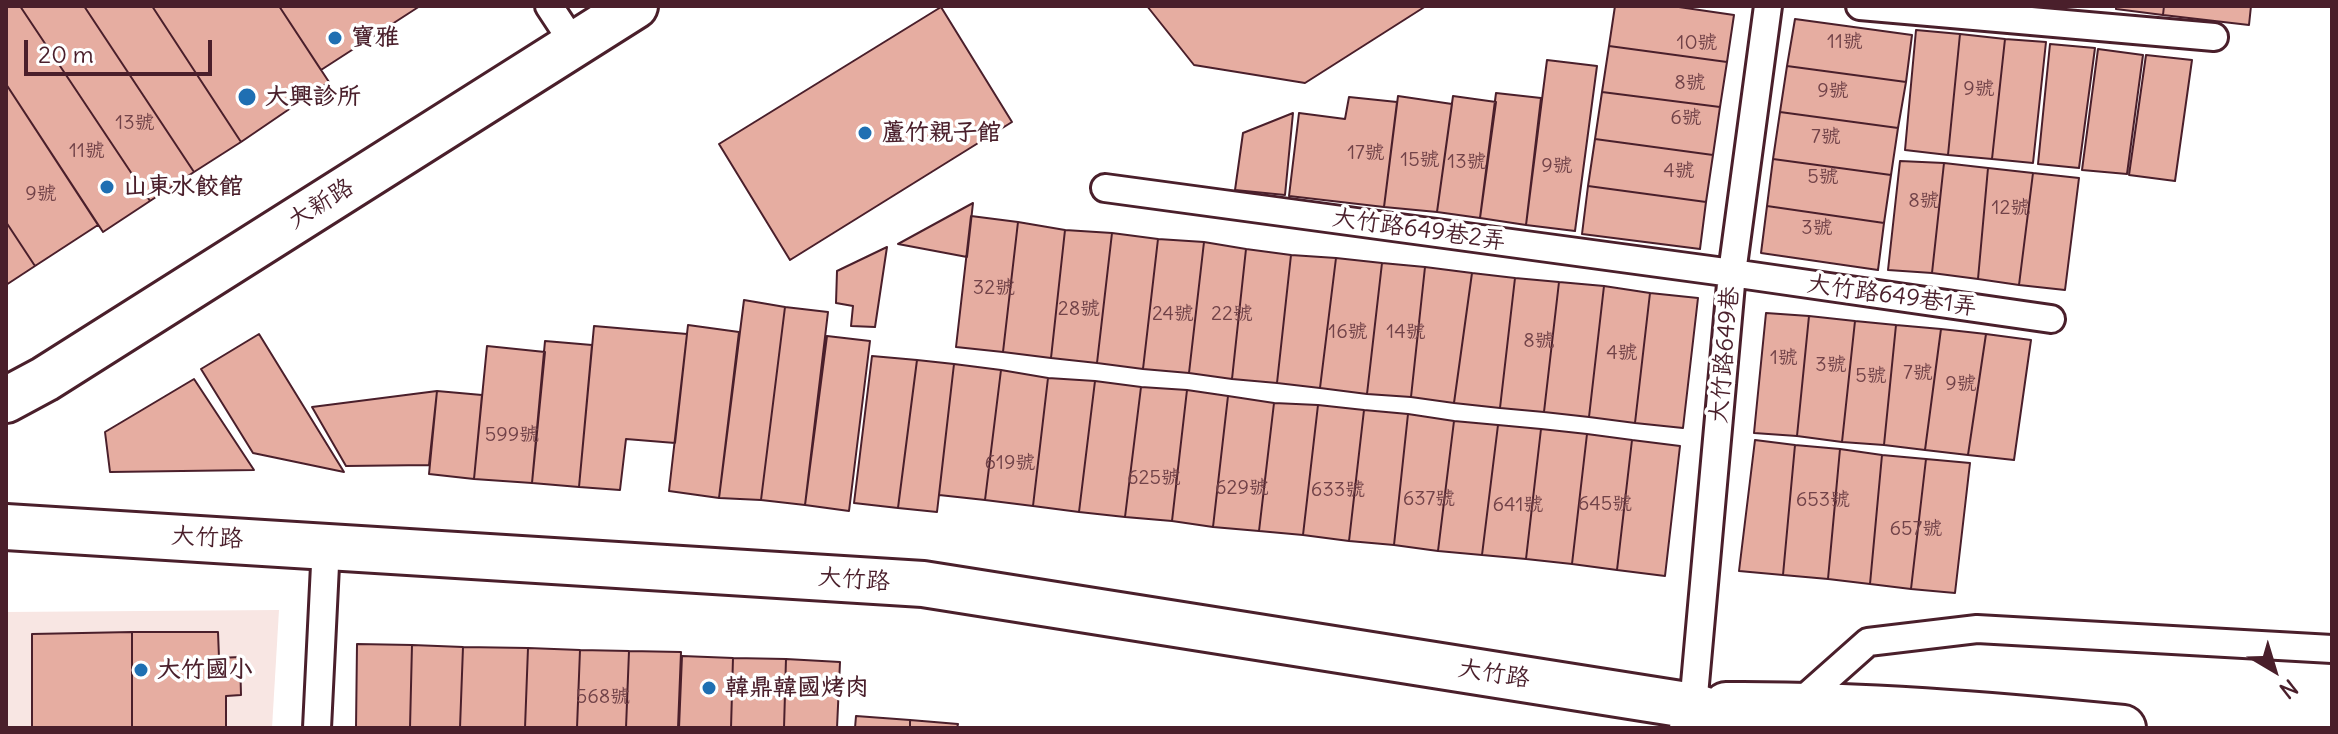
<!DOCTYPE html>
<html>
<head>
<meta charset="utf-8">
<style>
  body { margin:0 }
  #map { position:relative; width:2338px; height:734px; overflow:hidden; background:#fff; font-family:Delius,sans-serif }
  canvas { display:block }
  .frame { position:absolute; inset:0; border:8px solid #4a1f2b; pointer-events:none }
  .north { position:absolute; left:2234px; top:630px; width:80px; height:80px; -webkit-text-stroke:6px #fff; paint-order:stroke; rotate:142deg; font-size:22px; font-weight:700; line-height:32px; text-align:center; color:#4a1f2b }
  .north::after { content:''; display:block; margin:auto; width:28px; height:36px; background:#4a1f2b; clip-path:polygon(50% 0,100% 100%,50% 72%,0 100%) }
  .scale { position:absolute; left:24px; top:40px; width:188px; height:36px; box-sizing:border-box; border:4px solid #4a1f2b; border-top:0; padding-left:10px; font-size:24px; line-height:28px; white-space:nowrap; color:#4a1f2b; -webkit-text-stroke:6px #fff; paint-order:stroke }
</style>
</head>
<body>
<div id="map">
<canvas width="2338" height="734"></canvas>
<div class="frame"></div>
<div class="north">N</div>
<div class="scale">20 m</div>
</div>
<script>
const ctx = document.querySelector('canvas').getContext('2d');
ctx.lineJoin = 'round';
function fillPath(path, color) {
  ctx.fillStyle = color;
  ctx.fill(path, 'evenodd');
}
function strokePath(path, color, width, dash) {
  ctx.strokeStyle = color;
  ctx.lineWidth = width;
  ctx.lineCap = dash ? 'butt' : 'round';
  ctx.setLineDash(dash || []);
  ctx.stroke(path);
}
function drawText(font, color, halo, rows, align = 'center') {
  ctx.font = font + ' Delius,"LXGW WenKai TC",sans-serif';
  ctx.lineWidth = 7;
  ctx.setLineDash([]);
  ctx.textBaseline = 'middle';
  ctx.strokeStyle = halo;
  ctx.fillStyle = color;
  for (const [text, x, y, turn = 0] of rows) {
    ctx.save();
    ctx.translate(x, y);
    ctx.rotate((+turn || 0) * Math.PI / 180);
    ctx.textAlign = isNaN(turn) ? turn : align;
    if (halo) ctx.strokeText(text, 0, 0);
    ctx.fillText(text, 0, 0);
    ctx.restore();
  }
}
fillPath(new Path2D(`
  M 279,610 L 272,728 L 6,728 L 6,612 Z`), '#f8e6e3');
const building = new Path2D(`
  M 6,6 L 20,6 L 150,201 L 103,232 L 6,84 Z
  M 20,6 L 84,6 L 194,172 L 150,201 Z
  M 84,6 L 152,6 L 241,142 L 194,172 Z
  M 152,6 L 279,6 L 329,82 L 241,142 Z
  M 279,6 L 420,6 L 321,70 Z
  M 1147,6 L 1426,6 L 1305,83 L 1194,65 Z
  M 1615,6 L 1672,6 L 1734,15 L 1727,62 L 1609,46 Z
  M 2116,6 L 2164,6 L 2163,15 L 2116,9 Z
  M 2164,6 L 2251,6 L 2249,25 L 2163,15 Z
  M 941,7 L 1012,122 L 790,260 L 719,144 Z
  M 1795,19 L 1912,35 L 1906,82 L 1787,66 Z
  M 1916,30 L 1960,34 L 1948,155 L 1905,150 Z
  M 1960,34 L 2005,39 L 1992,159 L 1948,155 Z
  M 2005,39 L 2046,42 L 2033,163 L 1992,159 Z
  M 2050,44 L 2095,48 L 2079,168 L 2038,164 Z
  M 1609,46 L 1727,62 L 1720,107 L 1602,92 Z
  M 2098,49 L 2143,55 L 2127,174 L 2082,170 Z
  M 2146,55 L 2192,60 L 2175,181 L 2129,175 Z
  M 1547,60 L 1597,66 L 1575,231 L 1526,225 Z
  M 1787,66 L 1906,82 L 1898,128 L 1780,112 Z
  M 6,84 L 98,225 L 35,266 L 6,222 Z
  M 1602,92 L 1720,107 L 1713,155 L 1595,139 Z
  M 1496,93 L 1541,98 L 1526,225 L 1480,218 Z
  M 1398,96 L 1452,104 L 1437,212 L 1384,207 Z
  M 1453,96 L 1496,102 L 1480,218 L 1437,212 Z
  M 1349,97 L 1397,102 L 1384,207 L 1289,196 L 1299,113 L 1345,119 Z
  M 1780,112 L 1898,128 L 1891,175 L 1773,159 Z
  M 1293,113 L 1285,195 L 1235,190 L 1243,133 Z
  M 1595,139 L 1713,155 L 1706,202 L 1588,186 Z
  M 1773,159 L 1891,175 L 1884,223 L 1767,206 Z
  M 1900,161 L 1944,163 L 1932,273 L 1888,270 Z
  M 1944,163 L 1988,168 L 1978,279 L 1932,273 Z
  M 1988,168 L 2033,173 L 2019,285 L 1978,279 Z
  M 2033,173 L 2079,178 L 2065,290 L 2019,285 Z
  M 1588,186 L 1706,202 L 1700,249 L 1582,234 Z
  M 973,203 L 967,257 L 898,244 Z
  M 1767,206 L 1884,223 L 1878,270 L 1761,253 Z
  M 971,216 L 1018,222 L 1003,352 L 956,347 Z
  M 6,222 L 35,266 L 6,285 Z
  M 1018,222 L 1065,230 L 1051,358 L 1003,352 Z
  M 1065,230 L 1112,233 L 1097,363 L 1051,358 Z
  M 1112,233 L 1158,239 L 1143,369 L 1097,363 Z
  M 1158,239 L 1204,242 L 1189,373 L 1143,369 Z
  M 1204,242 L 1246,249 L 1232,379 L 1189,373 Z
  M 887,247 L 875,327 L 851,326 L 853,306 L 836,303 L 837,271 Z
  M 1246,249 L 1291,255 L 1277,383 L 1232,379 Z
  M 1291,255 L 1336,258 L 1320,388 L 1277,383 Z
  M 1336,258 L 1382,263 L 1367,394 L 1320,388 Z
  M 1382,263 L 1425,267 L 1411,397 L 1367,394 Z
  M 1425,267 L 1472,273 L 1454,403 L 1411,397 Z
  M 1472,273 L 1515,278 L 1500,408 L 1454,403 Z
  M 1515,278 L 1559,282 L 1544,412 L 1500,408 Z
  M 1559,282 L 1604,286 L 1589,417 L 1544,412 Z
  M 1604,286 L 1650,293 L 1635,423 L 1589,417 Z
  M 1650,293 L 1698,298 L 1683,428 L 1635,423 Z
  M 744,300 L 785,307 L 761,500 L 719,498 Z
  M 785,307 L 828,312 L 805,505 L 761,500 Z
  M 1766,313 L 1809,316 L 1797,436 L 1754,433 Z
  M 1809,316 L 1855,321 L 1842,442 L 1797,436 Z
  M 1855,321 L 1896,325 L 1884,445 L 1842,442 Z
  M 688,325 L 739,332 L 719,498 L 669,491 Z
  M 1896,325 L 1941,329 L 1925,450 L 1884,445 Z
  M 594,326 L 687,334 L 675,443 L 626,439 L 620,490 L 579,487 Z
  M 1941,329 L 1986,334 L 1968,455 L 1925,450 Z
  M 259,334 L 344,472 L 253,453 L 201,369 Z
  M 1986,334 L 2031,340 L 2014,460 L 1968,455 Z
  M 827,336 L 870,341 L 849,511 L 805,505 Z
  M 545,341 L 592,345 L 579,487 L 532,483 Z
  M 487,346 L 545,352 L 532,483 L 474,479 Z
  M 872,356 L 917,360 L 898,508 L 854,503 Z
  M 917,360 L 954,364 L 937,512 L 898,508 Z
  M 954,364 L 1001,370 L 985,500 L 939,495 Z
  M 1001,370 L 1048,378 L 1033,506 L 985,500 Z
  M 1048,378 L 1095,381 L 1079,512 L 1033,506 Z
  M 194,379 L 254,470 L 110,472 L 105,432 Z
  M 1095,381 L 1141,387 L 1125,517 L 1079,512 Z
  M 1141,387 L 1187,390 L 1172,521 L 1125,517 Z
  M 1187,390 L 1228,396 L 1213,527 L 1172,521 Z
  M 437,391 L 482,395 L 474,479 L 429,474 Z
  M 437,391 L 429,465 L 346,466 L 312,407 Z
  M 1228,396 L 1274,403 L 1259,531 L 1213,527 Z
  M 1274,403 L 1318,405 L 1303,535 L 1259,531 Z
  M 1318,405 L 1364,410 L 1349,541 L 1303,535 Z
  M 1364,410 L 1408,414 L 1394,545 L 1349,541 Z
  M 1408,414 L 1454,421 L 1438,551 L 1394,545 Z
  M 1454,421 L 1498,425 L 1482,555 L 1438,551 Z
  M 1498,425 L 1541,429 L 1526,559 L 1482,555 Z
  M 1541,429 L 1587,434 L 1572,564 L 1526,559 Z
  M 1587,434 L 1632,440 L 1617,570 L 1572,564 Z
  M 1632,440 L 1680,446 L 1665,576 L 1617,570 Z
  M 1755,440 L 1795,445 L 1783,575 L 1739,571 Z
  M 1795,445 L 1840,449 L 1828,579 L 1783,575 Z
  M 1840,449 L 1882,455 L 1870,584 L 1828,579 Z
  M 1882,455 L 1926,459 L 1911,589 L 1870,584 Z
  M 1926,459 L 1970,463 L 1955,593 L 1911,589 Z
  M 132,632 L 218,632 L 219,658 L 240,657 L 241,695 L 226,696 L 226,728 L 132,728 Z
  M 132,632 L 132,728 L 32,728 L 32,634 Z
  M 357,644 L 412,645 L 410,728 L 356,728 Z
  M 412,645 L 463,647 L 460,728 L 410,728 Z
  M 463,647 L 528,648 L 525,728 L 460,728 Z
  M 528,648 L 580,650 L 577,728 L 525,728 Z
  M 580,650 L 629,651 L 626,728 L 577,728 Z
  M 629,651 L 681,652 L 678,728 L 626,728 Z
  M 682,656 L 733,658 L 731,728 L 679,728 Z
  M 733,658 L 786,659 L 784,728 L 731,728 Z
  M 786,659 L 840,662 L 837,728 L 784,728 Z
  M 856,716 L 910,720 L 910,728 L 855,728 Z
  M 910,720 L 958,724 L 957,728 L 910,728 Z`);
fillPath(building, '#e6ada1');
strokePath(building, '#4a1f2b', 2);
const service = new Path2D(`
  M 549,6 L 574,44
  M 1860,6 L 2214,37
  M 1105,188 L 1732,273 L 2051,319
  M 1797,705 L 1868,642 L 1977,629 L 2332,649
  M 317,728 L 326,545
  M 1683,728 L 1693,706 L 1732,273 L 1768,6`);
const tertiary = new Path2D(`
  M 6,527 L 923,584 L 1693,706 L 1764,728
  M 1726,705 C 1859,704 1991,715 2123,728`);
const secondary = new Path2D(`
  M 6,400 L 45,379 L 635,6`);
strokePath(service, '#4a1f2b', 32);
strokePath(tertiary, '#4a1f2b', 50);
strokePath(secondary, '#4a1f2b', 50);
strokePath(service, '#fff', 26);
strokePath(tertiary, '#fff', 44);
strokePath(secondary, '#fff', 44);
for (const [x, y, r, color] of [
  [335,38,8,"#1f6fb2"],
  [247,97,10,"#1f6fb2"],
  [865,133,8,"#1f6fb2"],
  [107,187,8,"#1f6fb2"],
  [141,670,8,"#1f6fb2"],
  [709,688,8,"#1f6fb2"]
]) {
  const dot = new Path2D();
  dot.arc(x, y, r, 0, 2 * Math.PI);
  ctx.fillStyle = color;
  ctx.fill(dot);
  strokePath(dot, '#fff', 3);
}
drawText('20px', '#714248', null, [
  ["11號",1845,42],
  ["10號",1697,43],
  ["8號",1690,83],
  ["9號",1979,89],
  ["9號",1833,91],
  ["6號",1686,118],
  ["13號",135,123],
  ["7號",1826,137],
  ["11號",87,151],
  ["17號",1366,153],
  ["15號",1420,160],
  ["13號",1467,162],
  ["9號",1557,166],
  ["4號",1679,171],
  ["5號",1823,177],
  ["9號",41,194],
  ["8號",1924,201],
  ["12號",2011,208],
  ["3號",1817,228],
  ["32號",994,288],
  ["28號",1079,309],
  ["24號",1173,314],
  ["22號",1232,314],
  ["16號",1348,332],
  ["14號",1406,332],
  ["8號",1539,341],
  ["4號",1622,353],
  ["1號",1784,358],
  ["3號",1831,365],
  ["7號",1918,373],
  ["5號",1871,376],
  ["9號",1961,384],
  ["599號",512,435],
  ["619號",1010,463],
  ["625號",1154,478],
  ["629號",1242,488],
  ["633號",1338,490],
  ["637號",1429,499],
  ["653號",1823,500],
  ["645號",1605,504],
  ["641號",1518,505],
  ["657號",1916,529],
  ["568號",603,697]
]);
drawText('bold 24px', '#4a1f2b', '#fff', [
  ["寶雅",351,38],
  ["大興診所",265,97],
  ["蘆竹親子館",881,133],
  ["山東水餃館",123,187],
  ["大竹國小",157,670],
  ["韓鼎韓國烤肉",725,688]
], 'left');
drawText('24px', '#4a1f2b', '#fff', [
  ["大新路",321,204,-32],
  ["大竹路649巷2弄",1419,230,8],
  ["大竹路649巷1弄",1892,296,8],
  ["大竹路649巷",1725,355,-85],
  ["大竹路",207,538,3],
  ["大竹路",854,580,4],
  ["大竹路",1494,674,9]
]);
</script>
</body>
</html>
